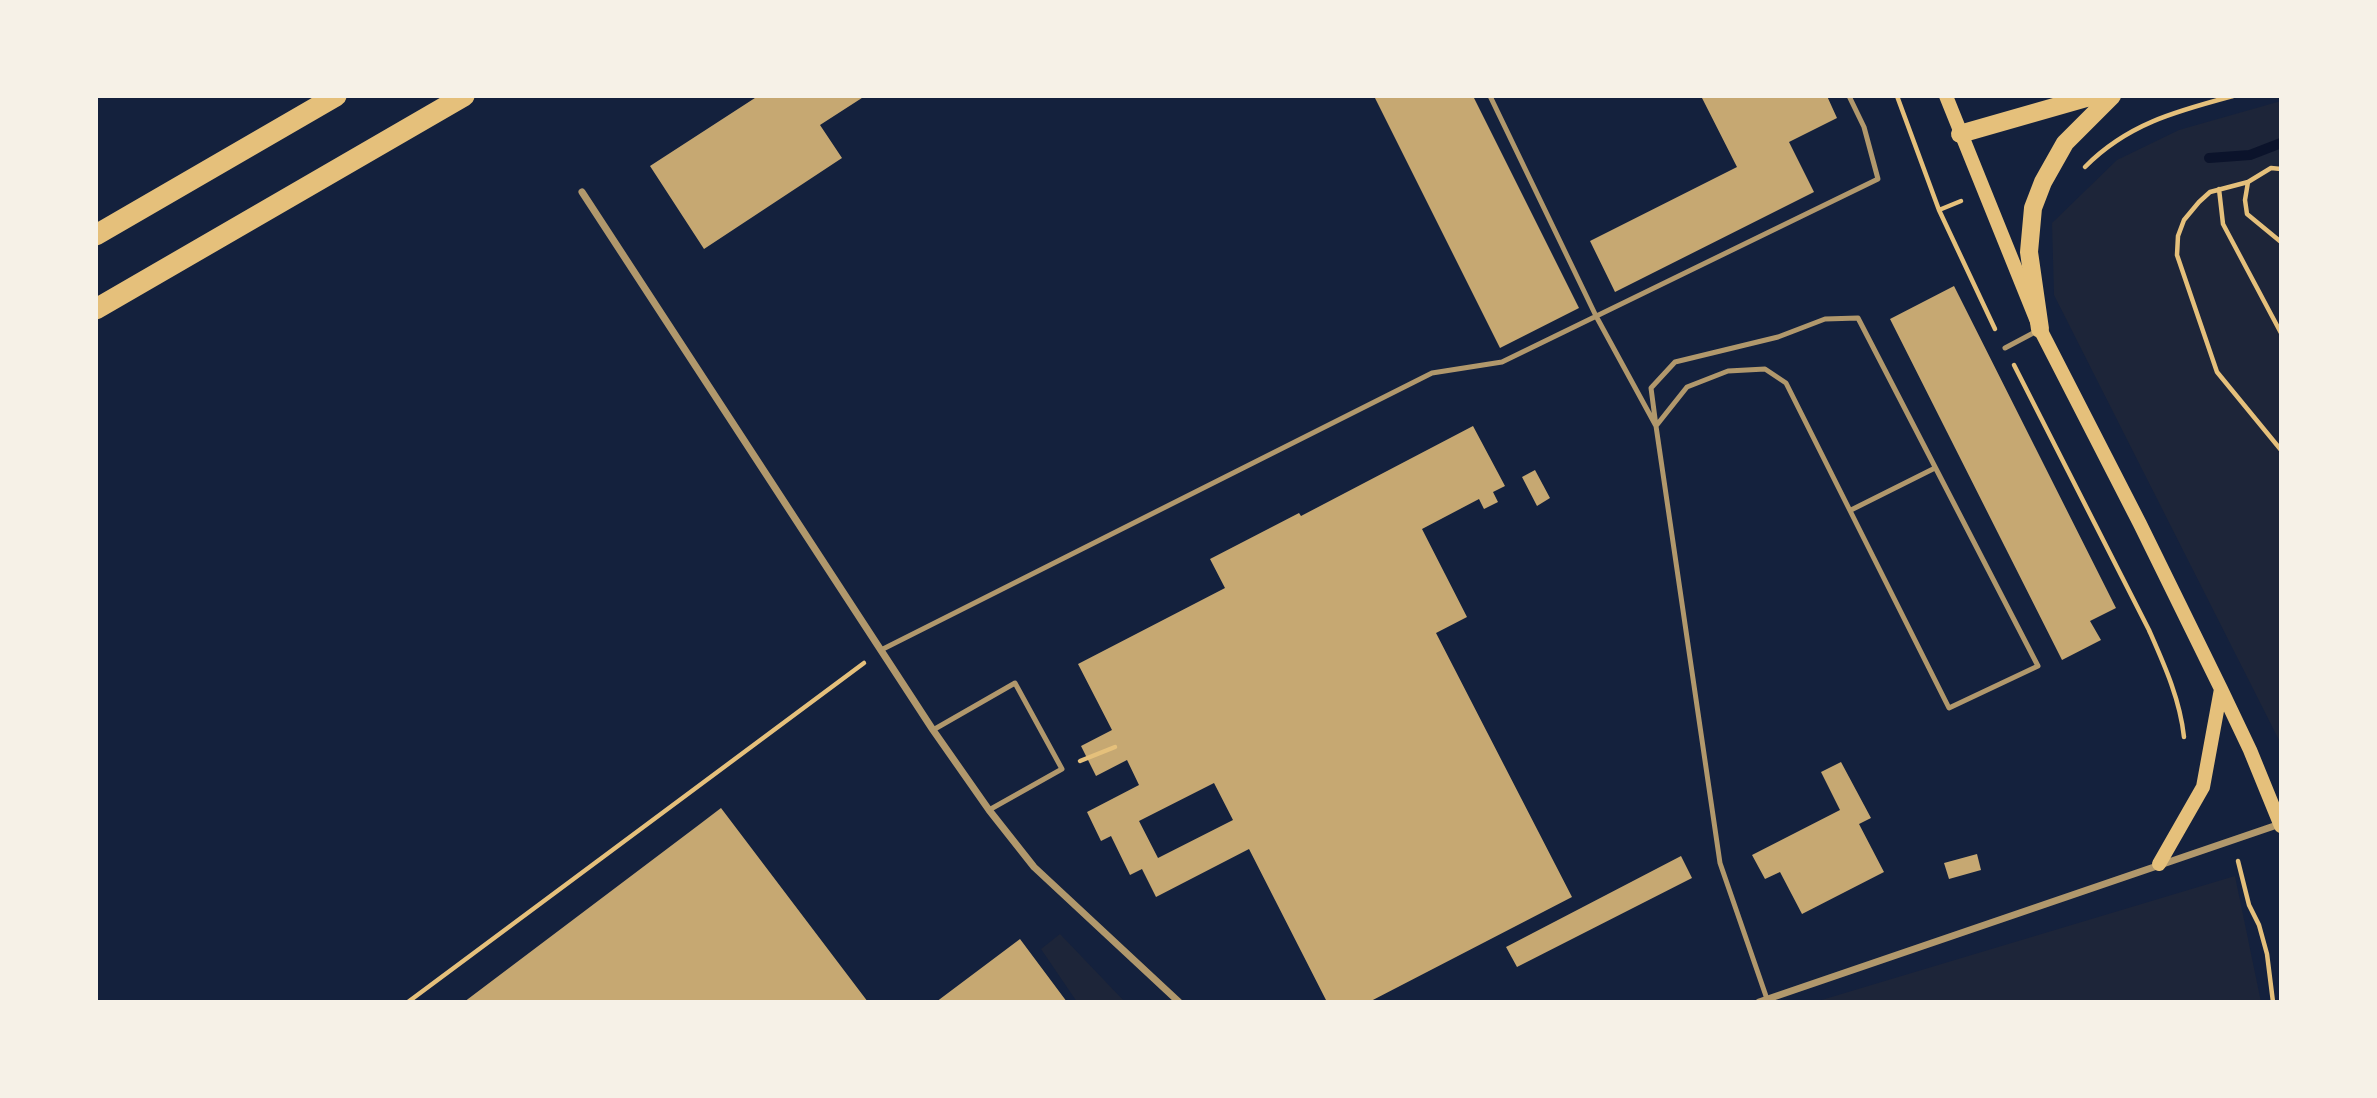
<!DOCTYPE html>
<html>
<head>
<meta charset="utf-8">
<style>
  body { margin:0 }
  #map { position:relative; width:2377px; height:1098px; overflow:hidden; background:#14213d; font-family:"Playfair Display",serif }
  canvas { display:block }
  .frame { position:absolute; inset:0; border:98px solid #f6f1e7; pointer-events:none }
</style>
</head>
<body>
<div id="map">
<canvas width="2377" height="1098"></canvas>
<div class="frame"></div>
</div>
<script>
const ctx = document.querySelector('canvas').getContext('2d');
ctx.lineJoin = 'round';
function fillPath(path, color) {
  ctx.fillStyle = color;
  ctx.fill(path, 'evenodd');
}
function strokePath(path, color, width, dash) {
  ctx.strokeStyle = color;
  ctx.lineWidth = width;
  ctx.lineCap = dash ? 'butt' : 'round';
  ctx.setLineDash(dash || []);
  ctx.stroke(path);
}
fillPath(new Path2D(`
  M 2281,101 L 2281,744 L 2054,295 L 2052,223 L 2117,160 L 2179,130 Z
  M 2235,876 L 2261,1002 L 1815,1002 Z
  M 1060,934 L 1125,1002 L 1077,1002 L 1041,949 Z`), '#1d2539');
strokePath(new Path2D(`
  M 2209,158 L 2250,155 L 2281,143`), '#0b132b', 10);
fillPath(new Path2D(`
  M 758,96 L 865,96 L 820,125 L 842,158 L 704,249 L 650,166 Z
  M 1374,96 L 1473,96 L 1579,308 L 1500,348 Z
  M 1701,96 L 1827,96 L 1837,118 L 1789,142 L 1814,192 L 1615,292 L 1590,241 L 1737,167 Z
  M 1954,286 L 2116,608 L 2090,621 L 2101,640 L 2062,660 L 1890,319 Z
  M 1473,426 L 1505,486 L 1493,492 L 1498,502 L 1484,509 L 1479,499 L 1422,529 L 1467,617 L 1436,633 L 1572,897 L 1369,1002 L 1327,1002 L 1249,849 L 1156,897 L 1142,869 L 1130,875 L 1111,836 L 1101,841 L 1087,812 L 1139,785 L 1127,760 L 1096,776 L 1081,746 L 1112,730 L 1078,664 L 1225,588 L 1210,559 L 1299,513 L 1301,516 ZM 1214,783 L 1233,820 L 1158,858 L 1139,821 Z
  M 1535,470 L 1550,498 L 1537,506 L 1522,477 Z
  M 1841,762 L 1871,818 L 1859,824 L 1884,872 L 1802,914 L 1780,872 L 1765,879 L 1752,855 L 1840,810 L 1821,772 Z
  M 721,808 L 868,1002 L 464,1002 L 700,824 Z
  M 1977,854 L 1981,870 L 1949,879 L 1944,863 Z
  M 1681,856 L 1692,878 L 1517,967 L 1506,947 Z
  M 1020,939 L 1067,1002 L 936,1002 Z`), '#c6a872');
strokePath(new Path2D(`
  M 1897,96 L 1939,210 L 1995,329
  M 2085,167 C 2127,124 2177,111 2233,96
  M 2281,169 L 2271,168 L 2248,182 L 2210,192 L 2199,202 L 2184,220 L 2178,236 L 2177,255 L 2217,372 L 2281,450
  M 2248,182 L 2245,200 L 2247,214 L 2281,242
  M 2219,189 L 2223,224 L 2281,333
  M 1939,210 L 1961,201
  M 2014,365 L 2149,630 C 2164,664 2180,699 2184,737
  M 1080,761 L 1115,747
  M 2238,861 L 2249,905 L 2259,925 L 2267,954 L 2273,1002
  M 408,1002 L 864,663`), '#e5c07b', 4.5);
strokePath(new Path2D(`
  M 1490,96 L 1596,316 L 1656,426 L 1720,863 L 1767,999
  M 1858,318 L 2038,666 L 1949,708 L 1786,383 L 1765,369 L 1728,371 L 1687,387 L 1656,426 L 1651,388 L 1675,362 L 1778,337 L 1825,319 Z
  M 2005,348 L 2037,331
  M 1851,510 L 1935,468
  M 881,650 L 1432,373 L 1502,362 L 1878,179 L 1864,127 L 1849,96
  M 933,730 L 1015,683 L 1062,769 L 989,810`), '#b1986c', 5);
strokePath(new Path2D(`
  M 582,192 L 933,730 L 989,810 L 1034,867 L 1179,1002
  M 1759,1002 L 2280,824`), '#b1986c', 7);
strokePath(new Path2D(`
  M 1946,96 L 2040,329 L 2140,524 L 2221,689 L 2250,750 L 2281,826
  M 2159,864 L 2203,787 L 2221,689`), '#e5c07b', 14);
strokePath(new Path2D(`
  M 1960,134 L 2093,96
  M 2040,329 L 2029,252 L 2033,208 L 2043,182 L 2065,143 L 2112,96`), '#e5c07b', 18);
strokePath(new Path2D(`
  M 96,235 L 336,96
  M 96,309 L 464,96`), '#e5c07b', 21);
</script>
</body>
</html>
